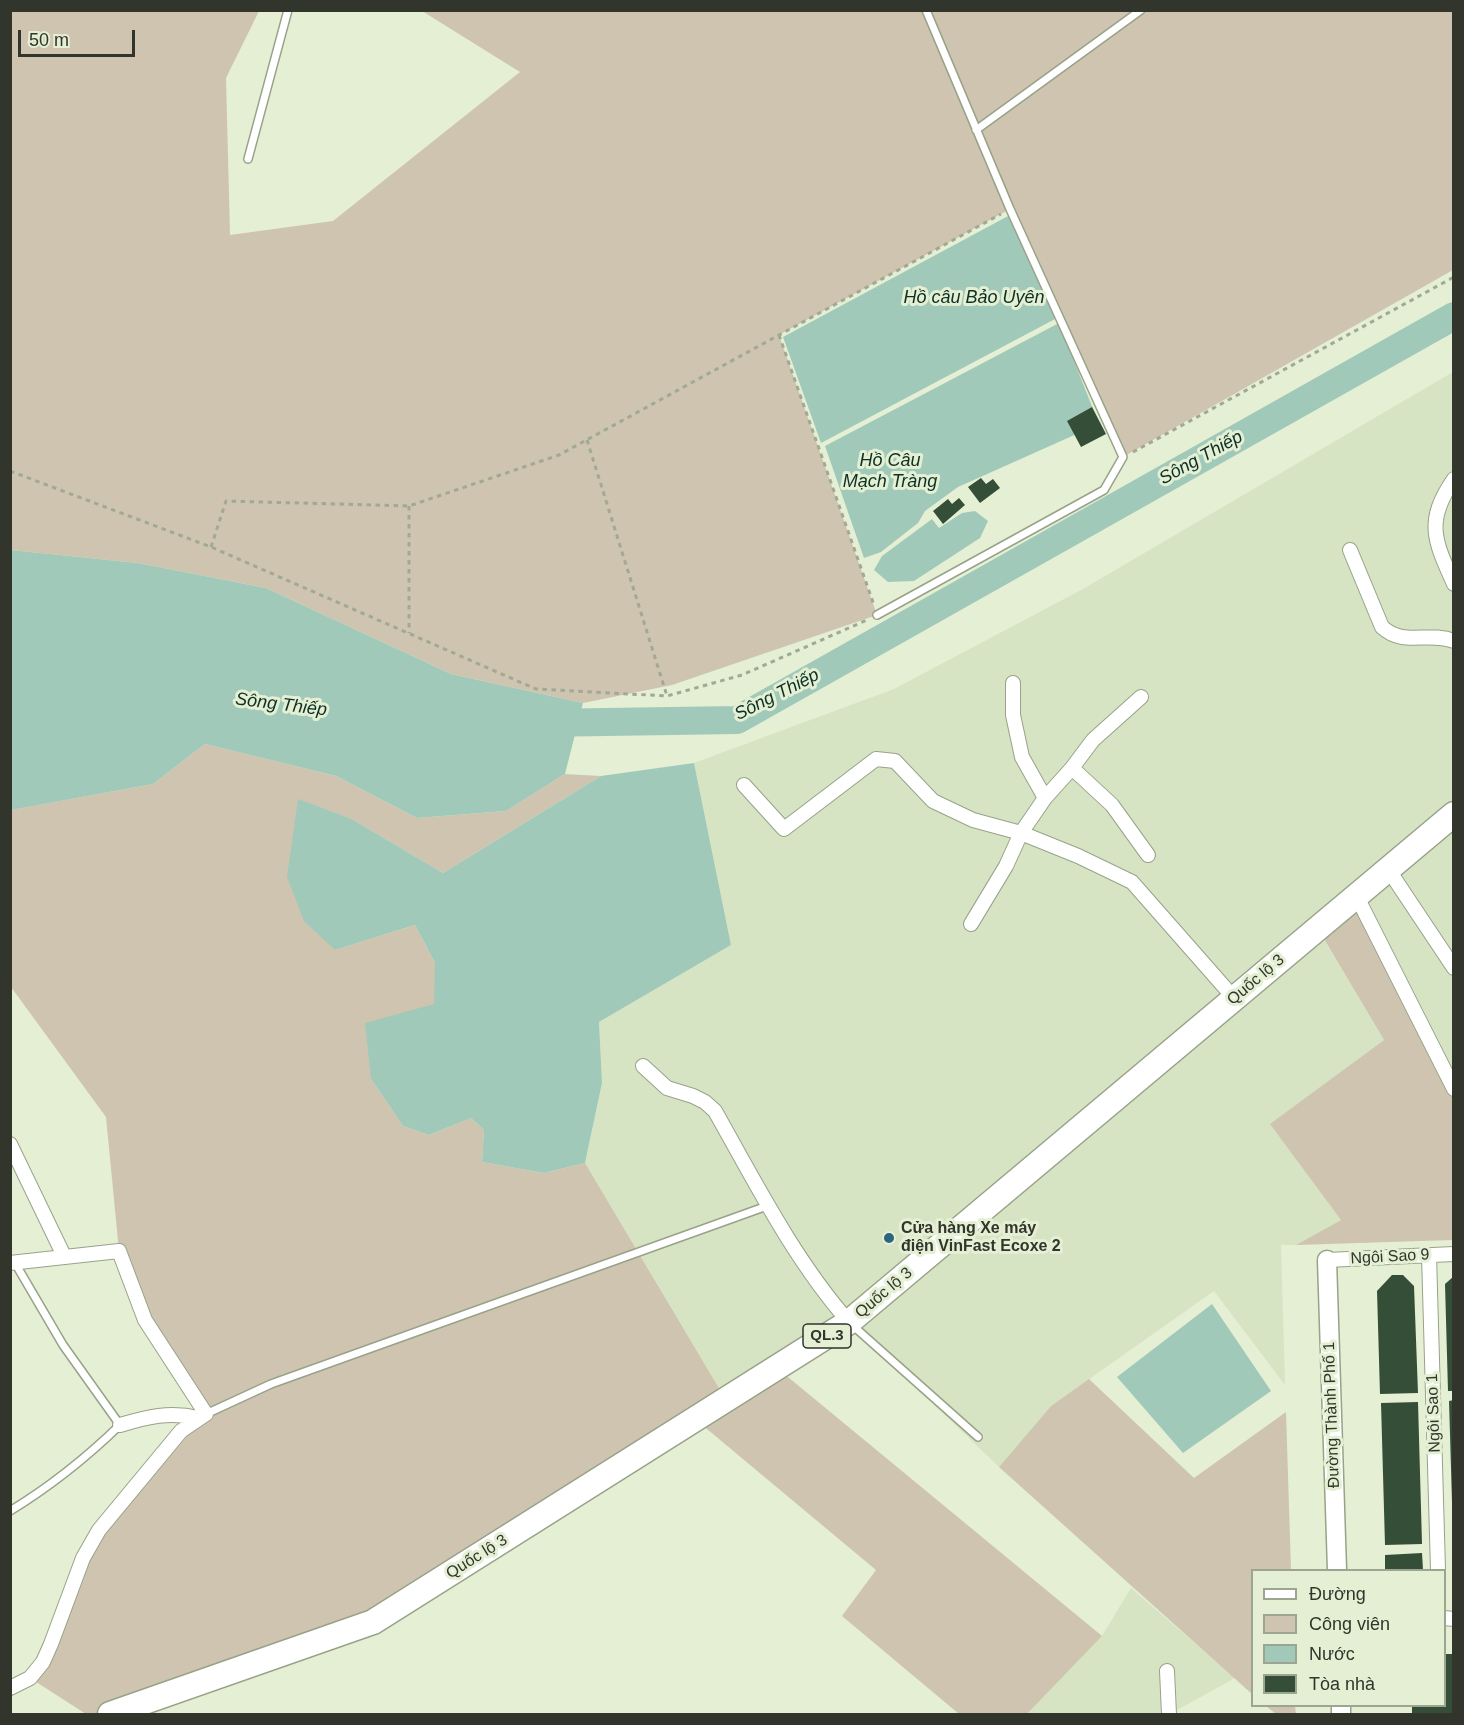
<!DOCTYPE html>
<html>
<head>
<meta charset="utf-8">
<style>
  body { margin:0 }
  #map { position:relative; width:1464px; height:1725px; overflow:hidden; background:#e4efd4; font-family:Helvetica,sans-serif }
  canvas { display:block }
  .frame { position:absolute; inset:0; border:12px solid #31352b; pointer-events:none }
  .legend { position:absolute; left:1251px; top:1569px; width:195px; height:138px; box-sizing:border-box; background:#e4efd4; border:2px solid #9ca590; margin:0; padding:8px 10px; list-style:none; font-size:18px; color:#31352b }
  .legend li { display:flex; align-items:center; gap:12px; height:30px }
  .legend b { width:30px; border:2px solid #9ca590 }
  .scale { position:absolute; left:18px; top:30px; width:117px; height:27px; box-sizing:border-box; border:3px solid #31352b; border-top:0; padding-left:8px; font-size:18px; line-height:21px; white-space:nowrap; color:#31352b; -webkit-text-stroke:4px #e4efd4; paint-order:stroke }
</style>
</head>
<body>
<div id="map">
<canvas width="1464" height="1725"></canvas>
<div class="frame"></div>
<ul class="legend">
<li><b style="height:8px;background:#fff"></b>Đường</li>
<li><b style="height:16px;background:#cfc4af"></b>Công viên</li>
<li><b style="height:16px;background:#a1c9b9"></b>Nước</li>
<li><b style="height:16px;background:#354e37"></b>Tòa nhà</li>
</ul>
<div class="scale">50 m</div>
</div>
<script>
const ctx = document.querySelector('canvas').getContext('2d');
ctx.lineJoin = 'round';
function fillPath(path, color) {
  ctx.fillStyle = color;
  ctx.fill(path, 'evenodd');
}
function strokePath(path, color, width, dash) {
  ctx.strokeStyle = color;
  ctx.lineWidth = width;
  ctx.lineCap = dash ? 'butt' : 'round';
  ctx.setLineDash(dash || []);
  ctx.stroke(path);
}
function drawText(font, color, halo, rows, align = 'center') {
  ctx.font = font + ' Helvetica,sans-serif';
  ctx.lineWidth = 6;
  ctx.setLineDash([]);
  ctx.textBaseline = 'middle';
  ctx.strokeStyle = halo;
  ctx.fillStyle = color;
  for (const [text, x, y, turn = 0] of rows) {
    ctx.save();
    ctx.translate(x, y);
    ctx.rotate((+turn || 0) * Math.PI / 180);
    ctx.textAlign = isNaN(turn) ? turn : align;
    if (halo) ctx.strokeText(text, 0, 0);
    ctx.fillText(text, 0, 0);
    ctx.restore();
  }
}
fillPath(new Path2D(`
  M 1453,372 L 1453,1097 L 1357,897 L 1318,930 L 1384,1040 L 1271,1124 L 1341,1220 L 1296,1245 L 1281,1245 L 1285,1385 L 1214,1291 L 1051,1406 L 999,1467 L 849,1323 L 726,1400 L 585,1163 L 602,1083 L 599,1022 L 731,945 L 694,763 L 894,689 L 1083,589 Z
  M 1131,1588 L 1235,1678 L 1170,1714 L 1027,1714 L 1102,1636 Z`), '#d6e4c3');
fillPath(new Path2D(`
  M 10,11 L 259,11 L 226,78 L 230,235 L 333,221 L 520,72 L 422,11 L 1453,11 L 1453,270 L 1123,457 L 1010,209 L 779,335 L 877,615 L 672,685 L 583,703 L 451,674 L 266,588 L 138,563 L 11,550 Z
  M 205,744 L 336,776 L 417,818 L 506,811 L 565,774 L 601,776 L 443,873 L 352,819 L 298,800 L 335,950 L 415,925 L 435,963 L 435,1004 L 371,1079 L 403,1126 L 429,1135 L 471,1118 L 484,1130 L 482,1162 L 544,1173 L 585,1163 L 726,1400 L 777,1368 L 1102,1636 L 1027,1714 L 959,1714 L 842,1616 L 876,1570 L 695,1419 L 373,1622 L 110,1714 L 86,1714 L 30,1678 L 83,1558 L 206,1414 L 145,1320 L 119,1251 L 106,1117 L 11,987 L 10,810 L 153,784 Z
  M 1357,897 L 1453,1097 L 1453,1240 L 1296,1245 L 1341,1220 L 1270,1124 L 1384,1040 L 1318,929 Z
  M 1089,1379 L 1194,1478 L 1286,1412 L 1291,1570 L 1252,1570 L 1252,1694 L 999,1467 L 1051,1406 Z
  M 1266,1706 L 1295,1706 L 1296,1714 L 1276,1714 Z`), '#cfc4af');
fillPath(new Path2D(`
  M 1010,215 L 1057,318 L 821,443 L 783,337 Z
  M 1059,323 L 1099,424 L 958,487 L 925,511 L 918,523 L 881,552 L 864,558 L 825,446 Z
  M 975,511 L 988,521 L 980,538 L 914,581 L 888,582 L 874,570 L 882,556 L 932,519 L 939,528 L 962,513 Z
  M 11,550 L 138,563 L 266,588 L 451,674 L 583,703 L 565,774 L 506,811 L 417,818 L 336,776 L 205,744 L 153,784 L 11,810 Z
  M 694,763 L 731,945 L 599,1022 L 602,1083 L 585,1163 L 544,1173 L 482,1162 L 484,1130 L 471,1118 L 429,1135 L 403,1126 L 371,1079 L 365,1023 L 434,1004 L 435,963 L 415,925 L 335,950 L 304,921 L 287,877 L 298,799 L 352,819 L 443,873 L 601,776 Z
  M 1212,1304 L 1271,1391 L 1183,1453 L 1117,1377 Z`), '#a1c9b9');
strokePath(new Path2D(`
  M 540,723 L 737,720 L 1454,316`), '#a1c9b9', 28);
fillPath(new Path2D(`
  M 1092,407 L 1106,434 L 1081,447 L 1067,421 Z
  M 981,478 L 986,484 L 993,479 L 1000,488 L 980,503 L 968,487 Z
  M 959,498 L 965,505 L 943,524 L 933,511 L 948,499 L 952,504 Z
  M 1392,1275 L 1403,1275 L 1414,1286 L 1418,1393 L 1380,1394 L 1377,1291 Z
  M 1454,1276 L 1454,1391 L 1448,1391 L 1445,1284 Z
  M 1454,1400 L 1454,1502 L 1452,1502 L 1449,1401 Z
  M 1418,1402 L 1422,1544 L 1385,1545 L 1381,1403 Z
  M 1422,1553 L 1423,1570 L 1385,1570 L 1385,1555 Z
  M 1444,1654 L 1454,1654 L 1454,1714 L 1412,1714 L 1412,1706 L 1444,1706 Z`), '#354e37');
const service = new Path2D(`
  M 976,130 L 1141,10
  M 248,159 L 288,10
  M 877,615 L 1104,490 L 1123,457 L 1010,209 L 926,10
  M 851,1324 L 978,1437
  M 206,1414 L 271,1384 L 767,1206
  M 10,1511 C 51,1486 86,1458 120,1425 L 63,1345 L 15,1263`);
const minor = new Path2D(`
  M 1454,479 C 1425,521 1434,540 1454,584
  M 1350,550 L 1382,627 C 1404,647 1427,631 1454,641
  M 1013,683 L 1013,715 L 1022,757 L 1045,798
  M 1072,768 L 1093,740 L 1141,697
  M 744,785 L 784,829 L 876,759 L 895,761 L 933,801 L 973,820 L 1021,833 L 1078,856 L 1132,882 L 1234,998
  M 1388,869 L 1454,968
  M 1357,897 L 1454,1089
  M 971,924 L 1006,866 L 1021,833 L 1045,798 L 1072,768 L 1112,805 L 1148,855
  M 643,1066 L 667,1088 L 693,1096 L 705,1102 L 715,1111 C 755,1182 795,1261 849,1322
  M 10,1144 L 64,1256
  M 1429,1255 L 1438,1570
  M 1327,1260 L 1454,1254
  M 10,1263 L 119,1251 L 145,1320 L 206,1414 L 181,1431 L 99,1530 L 83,1558 L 51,1644 L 43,1662 L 30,1678 L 10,1688
  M 120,1425 C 147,1417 170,1411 198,1418
  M 1444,1618 L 1454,1619
  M 1167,1671 L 1169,1714`);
const tertiary = new Path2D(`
  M 1327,1260 L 1337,1570
  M 1341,1706 L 1341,1714`);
const trunk = new Path2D(`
  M 110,1714 L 373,1622 L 849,1322 L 1454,814`);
strokePath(service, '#98a289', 10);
strokePath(minor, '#98a289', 16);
strokePath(tertiary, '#98a289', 21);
strokePath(trunk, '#98a289', 27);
strokePath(new Path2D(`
  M 779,335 L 874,605
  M 587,440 L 667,696
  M 1133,452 L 1454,277
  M 10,471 L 211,547 L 536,689 L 667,696 L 742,675 L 867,620
  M 409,506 L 409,633
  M 211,547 L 226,501 L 409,506 L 559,455 L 1001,214`), '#a1a995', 3, [4.5, 4.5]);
strokePath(service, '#fff', 7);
strokePath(minor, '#fff', 14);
strokePath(tertiary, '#fff', 18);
strokePath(trunk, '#fff', 24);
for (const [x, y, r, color] of [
  [889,1238,6,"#2c657e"]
]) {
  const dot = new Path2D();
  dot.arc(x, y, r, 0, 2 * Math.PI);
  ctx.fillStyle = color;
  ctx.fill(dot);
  strokePath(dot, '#e4efd4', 2);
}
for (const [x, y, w] of [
  [827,1336,48]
]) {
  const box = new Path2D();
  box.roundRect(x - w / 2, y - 12, w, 24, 4.5);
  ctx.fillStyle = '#e4efd4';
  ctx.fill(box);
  strokePath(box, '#31352b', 1.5);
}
drawText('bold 15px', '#31352b', null, [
  ["QL.3",827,1336]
]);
drawText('16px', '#31352b', '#e4efd4', [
  ["Quốc lộ 3",1256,980,-40],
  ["Ngôi Sao 9",1390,1257,-3],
  ["Quốc lộ 3",884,1293,-40],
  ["Ngôi Sao 1",1434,1413,-92],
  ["Đường Thành Phố 1",1332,1415,-92],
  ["Quốc lộ 3",477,1557,-32]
]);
drawText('bold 16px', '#31352b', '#e4efd4', [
  ["Cửa hàng Xe máy",901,1229],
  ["điện VinFast Ecoxe 2",901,1247]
], 'left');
drawText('italic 18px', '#0c3024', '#e4efd4', [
  ["Hồ câu Bảo Uyên",974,298],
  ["Sông Thiếp",1201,458,-29],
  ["Hồ Câu",890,461],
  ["Mạch Tràng",890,482],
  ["Sông Thiếp",777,695,-27],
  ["Sông Thiếp",281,705,7]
]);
</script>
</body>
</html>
